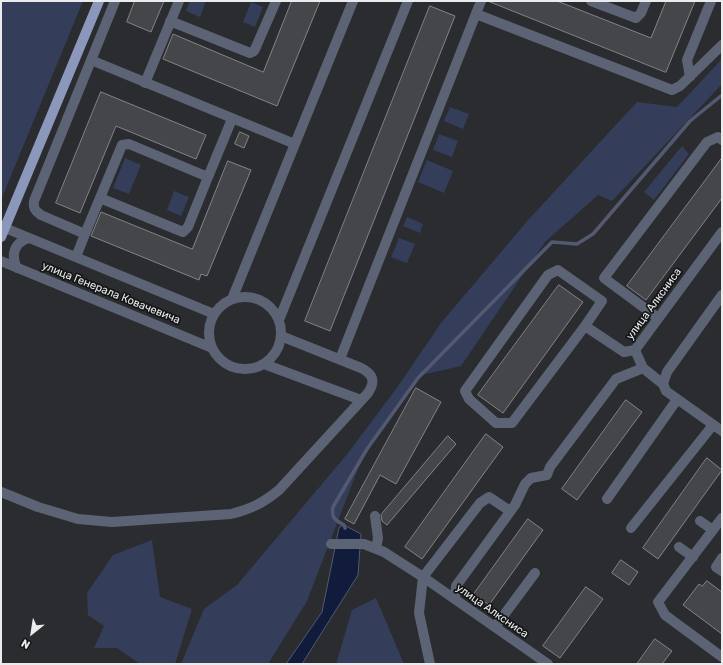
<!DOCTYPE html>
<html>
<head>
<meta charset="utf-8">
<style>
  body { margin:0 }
  #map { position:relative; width:723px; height:665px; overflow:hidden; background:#2b2c2f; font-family:Rubik,sans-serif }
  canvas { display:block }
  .frame { position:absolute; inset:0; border:2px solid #eaebec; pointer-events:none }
  .north { position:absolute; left:12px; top:613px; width:40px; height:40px; -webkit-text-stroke:3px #141516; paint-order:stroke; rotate:210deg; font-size:11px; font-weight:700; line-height:16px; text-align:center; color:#eaebec }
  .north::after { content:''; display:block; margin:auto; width:14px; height:18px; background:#eaebec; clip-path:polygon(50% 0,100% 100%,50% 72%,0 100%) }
</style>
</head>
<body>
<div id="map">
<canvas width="723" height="665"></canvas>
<div class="frame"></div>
<div class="north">N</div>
</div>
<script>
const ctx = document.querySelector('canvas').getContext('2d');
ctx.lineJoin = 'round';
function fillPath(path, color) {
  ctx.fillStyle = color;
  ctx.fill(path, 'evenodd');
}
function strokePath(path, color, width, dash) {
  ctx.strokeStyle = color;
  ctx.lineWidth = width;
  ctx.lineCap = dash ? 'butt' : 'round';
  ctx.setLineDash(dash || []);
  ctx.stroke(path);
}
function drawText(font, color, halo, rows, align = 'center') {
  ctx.font = font + ' Rubik,sans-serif';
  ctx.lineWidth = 3.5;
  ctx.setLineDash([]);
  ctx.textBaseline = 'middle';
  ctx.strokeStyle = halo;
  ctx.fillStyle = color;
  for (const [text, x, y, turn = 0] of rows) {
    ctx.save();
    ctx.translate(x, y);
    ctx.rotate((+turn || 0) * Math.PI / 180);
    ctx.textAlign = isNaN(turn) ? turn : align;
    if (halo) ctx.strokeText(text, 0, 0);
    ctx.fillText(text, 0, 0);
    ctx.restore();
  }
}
fillPath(new Path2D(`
  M 1,1 L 83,1 L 1,200 Z
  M 190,1 L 206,1 L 200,17 L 186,11 Z
  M 251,2 L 263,7 L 255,27 L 243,22 Z
  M 722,59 L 722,84 L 612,201 L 598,195 L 545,242 L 461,366 L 421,375 L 366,448 L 307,601 L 268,664 L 181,664 L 204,609 L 237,585 L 348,453 L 396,389 L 441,323 L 529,219 L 637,102 L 677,107 Z
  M 450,107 L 469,114 L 463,129 L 444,121 Z
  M 439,134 L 458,141 L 452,157 L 433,150 Z
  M 682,146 L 689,154 L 654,200 L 644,192 Z
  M 125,158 L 141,165 L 129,194 L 113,188 Z
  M 427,160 L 453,171 L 444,193 L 418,182 Z
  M 174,191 L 189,197 L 181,216 L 167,210 Z
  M 407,217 L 423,224 L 420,233 L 403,226 Z
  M 399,238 L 415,244 L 407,263 L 391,257 Z
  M 152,540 L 160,597 L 192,609 L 175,664 L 140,664 L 117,648 L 94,648 L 104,626 L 88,615 L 87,593 L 113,555 Z
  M 376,598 L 404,664 L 336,664 L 352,610 Z`), '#343e5a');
const water = new Path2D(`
  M 344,525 L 361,534 L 358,575 L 302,664 L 286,664 L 322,612 L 339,528 Z`);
fillPath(water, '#111b3c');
strokePath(water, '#525971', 1);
strokePath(new Path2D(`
  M 345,528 L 344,525 C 335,520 331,518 333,507 L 367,449 L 418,378 L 552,242 L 577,244 L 593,234 L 690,121 L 722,95`), '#525971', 3.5);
const building = new Path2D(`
  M 135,1 L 164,1 L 151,32 L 127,22 Z
  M 292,1 L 320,1 L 277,106 L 163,59 L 173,34 L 263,72 Z
  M 488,1 L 557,1 L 651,38 L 666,1 L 695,1 L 666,72 Z
  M 430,6 L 455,16 L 330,331 L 305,321 Z
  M 101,92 L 206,135 L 196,159 L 116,126 L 80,213 L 56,203 Z
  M 240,132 L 249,136 L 244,148 L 235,144 Z
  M 722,158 L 722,198 L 646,300 L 627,286 Z
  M 228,161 L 251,170 L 207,276 L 201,274 L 199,280 L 91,236 L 101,212 L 192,249 Z
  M 559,285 L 583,302 L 503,413 L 478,395 Z
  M 416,388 L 441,402 L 396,484 L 380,475 L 354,524 L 345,519 Z
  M 626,400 L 642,412 L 577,500 L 562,489 Z
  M 486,434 L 503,447 L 422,559 L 405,547 Z
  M 448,436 L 456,444 L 387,525 L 382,521 L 381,515 Z
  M 707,458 L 722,470 L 658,559 L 643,548 Z
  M 528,519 L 543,530 L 489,605 L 474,594 Z
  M 621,560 L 638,572 L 629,585 L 612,573 Z
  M 707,581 L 722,592 L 722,634 L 683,605 L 699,584 L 702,586 Z
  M 586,587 L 603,599 L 560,658 L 543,646 Z
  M 655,639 L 672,651 L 662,664 L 637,664 Z`);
fillPath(building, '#454649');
strokePath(building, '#838487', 1);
strokePath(new Path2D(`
  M 591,1 L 636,18 L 641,13 L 646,1
  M 476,14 L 672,90 L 680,86 L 722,45
  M 170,21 L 250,53 L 254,51 L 256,47 L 276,1
  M 91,60 L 295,144
  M 690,77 L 687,60 L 711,1
  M 145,83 L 179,1
  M 100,198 L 183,232 L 188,227 L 208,177
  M 5,228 L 214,314
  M 722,232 L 635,350 L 643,368 L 663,384 L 666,391 L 722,431
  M 85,234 L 122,145 L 129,144 L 208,177 L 232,119
  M 76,257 L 85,234 L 41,215 C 35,211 33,208 34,201 L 115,1
  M 1,261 L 212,348
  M 17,268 C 10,254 15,242 29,238
  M209 333a36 36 0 1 1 72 0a36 36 0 1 1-72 0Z
  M 232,299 L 353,1
  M 658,318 L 604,278 L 707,142 L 718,137 L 722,140
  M 279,320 L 408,1
  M 585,326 L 602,301 L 558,270 L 548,275 L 465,391 L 469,399 L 496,423 L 512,423 L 585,326 L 624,352 L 635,350
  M 340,359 L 481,1
  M 264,364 L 361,400
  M 663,384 L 667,372 L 722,295
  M 1,492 L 38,507 L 78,519 L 112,522 L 231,514 C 251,509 263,503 279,490 L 368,393 C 376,381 373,374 361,368 L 281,336
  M 607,499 L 676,401
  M 375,516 L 378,538 L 376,549
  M 722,518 L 658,602 L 665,615 L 722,657
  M 700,521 L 713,530
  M 631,528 L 713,425
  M 331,544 L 364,544 L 384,552 L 423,577 L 548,664
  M 679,547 L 693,557
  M 722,558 L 716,567 L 722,571
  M 455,599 L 456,586 L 515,505 L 525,484 L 531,478 L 547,475 L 550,467 L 616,379 L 643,368
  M 495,627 L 535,573
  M 430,664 L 419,613 L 423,577 L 480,503 L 489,497 L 510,511`), '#5c6374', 10);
strokePath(new Path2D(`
  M 1,237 L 99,1`), '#8b98bc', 10);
drawText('11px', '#eaebec', '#141516', [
  ["улица Генерала Ковачевича",111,293,22],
  ["улица Алксниса",654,304,-54],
  ["улица Алксниса",492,611,35]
]);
</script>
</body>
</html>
